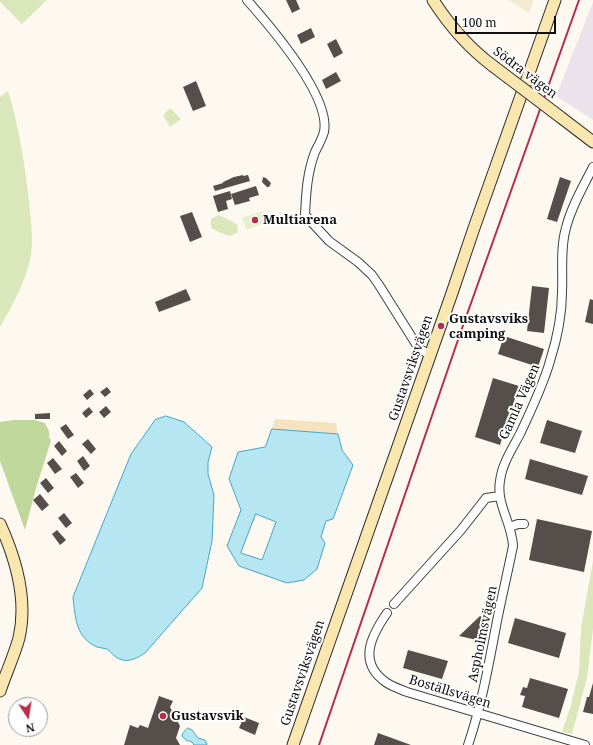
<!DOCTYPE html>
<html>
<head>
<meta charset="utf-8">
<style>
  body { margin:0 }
  #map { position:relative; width:593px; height:745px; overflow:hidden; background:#fef9f0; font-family:"Noto Serif",serif }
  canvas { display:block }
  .north { position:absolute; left:8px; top:697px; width:40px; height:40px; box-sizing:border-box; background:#fff; border:1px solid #9f9f9f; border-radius:50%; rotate:168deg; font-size:11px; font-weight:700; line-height:16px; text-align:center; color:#0e0e0e }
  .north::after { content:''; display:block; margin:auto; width:14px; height:18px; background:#b72e4a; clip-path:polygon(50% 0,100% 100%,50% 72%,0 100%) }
  .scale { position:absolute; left:455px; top:16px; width:101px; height:18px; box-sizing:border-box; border:2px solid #0e0e0e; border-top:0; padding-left:5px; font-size:12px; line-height:14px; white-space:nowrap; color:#0e0e0e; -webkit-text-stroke:3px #fff; paint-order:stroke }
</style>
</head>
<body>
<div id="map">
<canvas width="593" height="745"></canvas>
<div class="north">N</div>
<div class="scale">100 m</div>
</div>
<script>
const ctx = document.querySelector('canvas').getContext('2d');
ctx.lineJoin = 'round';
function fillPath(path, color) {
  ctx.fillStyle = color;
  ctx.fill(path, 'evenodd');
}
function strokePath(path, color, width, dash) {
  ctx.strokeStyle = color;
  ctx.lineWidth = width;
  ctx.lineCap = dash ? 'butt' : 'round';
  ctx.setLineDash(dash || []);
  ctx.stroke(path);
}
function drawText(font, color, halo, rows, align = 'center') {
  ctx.font = font + ' "Noto Serif",serif';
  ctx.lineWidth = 4;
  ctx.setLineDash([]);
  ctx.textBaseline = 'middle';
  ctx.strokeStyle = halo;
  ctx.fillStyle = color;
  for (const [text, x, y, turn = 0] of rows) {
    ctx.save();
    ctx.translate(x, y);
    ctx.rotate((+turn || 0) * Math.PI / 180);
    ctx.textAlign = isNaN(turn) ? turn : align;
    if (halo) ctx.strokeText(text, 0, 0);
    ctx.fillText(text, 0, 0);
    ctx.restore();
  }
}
fillPath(new Path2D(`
  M 593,2 L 593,120 L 556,96 Z`), '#eae3ec');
fillPath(new Path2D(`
  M 508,0 L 534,0 L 529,13 Z`), '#f3ebd1');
fillPath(new Path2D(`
  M 0,0 L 47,0 L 22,24 L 0,2 Z
  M 8,91 C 19,128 25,164 29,202 C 31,221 34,242 30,260 C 24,285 12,306 0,327 L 0,97 Z
  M 170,108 L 181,119 L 170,127 L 163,115 Z
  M 219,215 L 237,224 L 238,232 L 230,236 L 221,233 L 211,228 L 211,219 Z
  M 593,561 L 593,629 L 587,678 L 572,734 L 562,732 L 570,708 L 579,672 L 581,628 Z`), '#d9e7bb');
fillPath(new Path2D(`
  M 14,420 L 34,420 L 45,423 L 49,431 L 49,437 L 51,441 L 36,488 L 25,530 L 0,461 L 0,422 Z`), '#c0d79b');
fillPath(new Path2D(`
  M 275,419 L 336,423 L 338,434 L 272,429 Z`), '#f7e2bf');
fillPath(new Path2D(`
  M 263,211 L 267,222 L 247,230 L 242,218 Z`), '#e8efcd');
const water = new Path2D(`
  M 166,416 L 184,422 L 212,447 L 208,462 L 208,474 L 214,495 L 212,541 L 202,588 L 145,653 C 136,659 126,664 116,657 C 113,655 110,651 107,649 C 104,648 100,648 97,647 C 76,638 75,617 73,597 L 131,454 L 155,420 Z
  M 272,429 L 338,434 L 342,450 L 353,465 L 333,519 L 326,521 L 321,537 L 325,543 L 317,569 L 304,580 L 287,583 L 239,566 L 227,546 L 241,510 L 229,479 L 238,452 L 265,447 ZM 256,514 L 276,522 L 262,560 L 241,553 Z
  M 188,728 L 192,730 L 198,738 L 205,740 L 207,745 L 194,745 L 192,742 L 186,740 L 182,736 L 183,733 Z`);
fillPath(water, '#b7e6f3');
strokePath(water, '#43a6c6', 1);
fillPath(new Path2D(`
  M 286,0 L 296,0 L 300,9 L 292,13 Z
  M 311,28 L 315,37 L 301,44 L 297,35 Z
  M 336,39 L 343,53 L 334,58 L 327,44 Z
  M 336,72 L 341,81 L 326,89 L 322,80 Z
  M 196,81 L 206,106 L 193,111 L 183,87 Z
  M 243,175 L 243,176 L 248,175 L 250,181 L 215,191 L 213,186 L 223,183 L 223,182 L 234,177 Z
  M 263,177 L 266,178 L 271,183 L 269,187 L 267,187 L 262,182 Z
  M 560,177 L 571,181 L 557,222 L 547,219 Z
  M 256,186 L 259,195 L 249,198 L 250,201 L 235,205 L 231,194 Z
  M 230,191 L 232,199 L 226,201 L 228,209 L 218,212 L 213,196 Z
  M 192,212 L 202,237 L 190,242 L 180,216 Z
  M 532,286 L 549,288 L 544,333 L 527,331 Z
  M 186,289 L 191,300 L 159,312 L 155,302 Z
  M 590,299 L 593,300 L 593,324 L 585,322 Z
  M 504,336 L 544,349 L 538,367 L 498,354 Z
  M 493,378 L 519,386 L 500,445 L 475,437 Z
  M 107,387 L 111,392 L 105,397 L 100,392 Z
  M 90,389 L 94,394 L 87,400 L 83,395 Z
  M 106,406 L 111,412 L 104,418 L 99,412 Z
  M 89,407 L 93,412 L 86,418 L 82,413 Z
  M 50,413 L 50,419 L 35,419 L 35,414 Z
  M 547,420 L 582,431 L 575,453 L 540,443 Z
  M 66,424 L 74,435 L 68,439 L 60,428 Z
  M 88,439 L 96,449 L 91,454 L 82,444 Z
  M 59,441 L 67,451 L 62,456 L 54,446 Z
  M 83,456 L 90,466 L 84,471 L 77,461 Z
  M 53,458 L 62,469 L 55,474 L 47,463 Z
  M 530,459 L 588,476 L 582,495 L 525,479 Z
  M 76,473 L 84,483 L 78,488 L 70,477 Z
  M 46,478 L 54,488 L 48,493 L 40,483 Z
  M 40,494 L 49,505 L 42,511 L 33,500 Z
  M 64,513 L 72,523 L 66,528 L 58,518 Z
  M 537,519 L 592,531 L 584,572 L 529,560 Z
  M 57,530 L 66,540 L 60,545 L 52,534 Z
  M 480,616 L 487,619 L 481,647 L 475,647 L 477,640 L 459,636 Z
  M 515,618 L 566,633 L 559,658 L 508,643 Z
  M 408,650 L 448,661 L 442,679 L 403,668 Z
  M 530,678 L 568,689 L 559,718 L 522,707 L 525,696 L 520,695 L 523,687 L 527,688 Z
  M 593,683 L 593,714 L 583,712 L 587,697 L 589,697 Z
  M 159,696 L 173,701 L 170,707 L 180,726 L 176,738 L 180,745 L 124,745 L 130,725 L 138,728 L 140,725 L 148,728 Z
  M 244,717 L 259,723 L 255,735 L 239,728 Z
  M 378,733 L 411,745 L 374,745 Z`), '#564e4b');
const street = new Path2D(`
  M 247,0 C 270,26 331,96 324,132 C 322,139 318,146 315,152 C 307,173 306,194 305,215 L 329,241 L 358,262 L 372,275 L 379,285 L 416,344 L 420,349 L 430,355
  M 510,527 L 518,524 L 524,524
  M 394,604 L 461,530 L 486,498 L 500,496
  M 387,613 C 371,636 357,663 387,683 C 393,687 400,689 407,692 L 585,745
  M 468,745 C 482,704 489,663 497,621 C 502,596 508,571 513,546 C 512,523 496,504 500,481 C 502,464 512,449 520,434 C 531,410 543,386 550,361 C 557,339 562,315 562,292 C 563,272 560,248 566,228 C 571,207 583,187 593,167`);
const secondary = new Path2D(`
  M 433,0 C 449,25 469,48 493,66
  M 559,116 L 593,142
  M 0,524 C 16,559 28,599 19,638 C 14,656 6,673 0,691
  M 293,745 L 452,293 L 474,228 L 555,0`);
strokePath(street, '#414141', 10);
strokePath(secondary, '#303030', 13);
strokePath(street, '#fff', 8);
strokePath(secondary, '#fae6af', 11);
strokePath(new Path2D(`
  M 319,745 L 460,334 L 579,0`), '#b72e4a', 2);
const secondaryBridge = new Path2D(`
  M 493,66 L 559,116`);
strokePath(secondaryBridge, '#303030', 13, []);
strokePath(secondaryBridge, '#fae6af', 11);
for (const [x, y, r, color] of [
  [255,220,4,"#b72e4a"],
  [441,326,4,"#b72e4a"],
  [163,716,4,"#b72e4a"]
]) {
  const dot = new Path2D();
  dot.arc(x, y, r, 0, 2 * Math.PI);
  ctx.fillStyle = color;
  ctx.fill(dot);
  strokePath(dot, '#fff', 1.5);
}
drawText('13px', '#0e0e0e', '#fff', [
  ["Södra vägen",525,73,37],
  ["Gustavsviksvägen",411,368,-71],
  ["Gamla Vägen",520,402,-66],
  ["Aspholmsvägen",483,634,-78],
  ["Gustavsviksvägen",303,673,-71],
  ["Boställsvägen",450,692,17]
]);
drawText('bold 13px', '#0e0e0e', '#fff', [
  ["Multiarena",263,220],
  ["Gustavsviks",449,319],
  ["camping",449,334],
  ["Gustavsvik",171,716]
], 'left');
</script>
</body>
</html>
